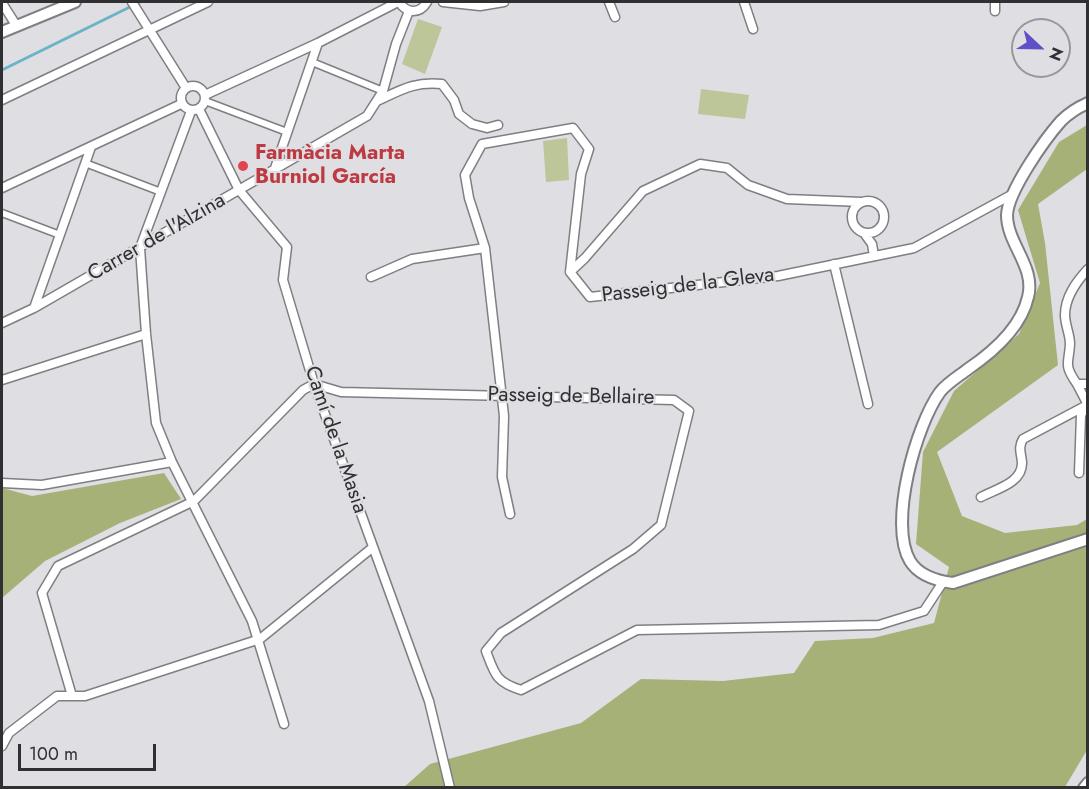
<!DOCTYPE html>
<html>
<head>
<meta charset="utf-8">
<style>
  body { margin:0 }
  #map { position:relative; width:1089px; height:789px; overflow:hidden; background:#dedee3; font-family:Jost,sans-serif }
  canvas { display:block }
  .frame { position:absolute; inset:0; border:3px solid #303032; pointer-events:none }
  .north { position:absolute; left:1011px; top:18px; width:60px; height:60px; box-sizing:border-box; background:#dedee3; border:2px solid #98989c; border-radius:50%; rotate:112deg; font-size:16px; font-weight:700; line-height:24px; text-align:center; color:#303032 }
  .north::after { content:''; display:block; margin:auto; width:21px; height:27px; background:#5f50c8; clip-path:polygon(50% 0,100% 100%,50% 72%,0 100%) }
  .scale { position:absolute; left:18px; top:744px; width:138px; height:27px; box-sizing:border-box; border:3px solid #303032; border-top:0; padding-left:8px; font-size:18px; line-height:21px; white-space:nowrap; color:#303032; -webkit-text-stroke:4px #dedee3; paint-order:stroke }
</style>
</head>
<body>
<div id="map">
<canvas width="1089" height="789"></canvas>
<div class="frame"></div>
<div class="north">N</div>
<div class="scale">100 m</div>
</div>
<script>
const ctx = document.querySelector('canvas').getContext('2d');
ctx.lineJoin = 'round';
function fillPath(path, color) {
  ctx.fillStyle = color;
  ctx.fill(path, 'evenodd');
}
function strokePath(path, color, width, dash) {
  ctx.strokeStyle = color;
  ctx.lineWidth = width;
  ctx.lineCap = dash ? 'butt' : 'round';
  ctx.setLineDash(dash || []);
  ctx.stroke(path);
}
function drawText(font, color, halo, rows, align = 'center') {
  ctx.font = font + ' Jost,sans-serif';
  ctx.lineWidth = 4.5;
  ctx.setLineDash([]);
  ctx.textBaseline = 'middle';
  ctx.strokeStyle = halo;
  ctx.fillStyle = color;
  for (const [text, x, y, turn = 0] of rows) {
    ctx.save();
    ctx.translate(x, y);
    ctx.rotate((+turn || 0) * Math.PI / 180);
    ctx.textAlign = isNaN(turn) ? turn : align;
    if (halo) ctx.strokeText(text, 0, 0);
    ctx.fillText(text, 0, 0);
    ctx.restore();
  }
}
fillPath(new Path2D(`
  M 418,19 L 442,27 L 425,74 L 402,64 Z
  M 701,89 L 749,95 L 745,119 L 698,114 Z
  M 567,138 L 569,180 L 546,182 L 543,141 Z`), '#bcc698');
fillPath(new Path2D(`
  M 1087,125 L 1087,169 L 1038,204 L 1045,243 L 1058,365 L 937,452 L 962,516 L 1005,533 L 1077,525 L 1087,519 L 1087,750 L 1065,787 L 403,788 L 430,764 L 581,723 L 641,679 L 723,681 L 794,673 L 815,641 L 873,638 L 934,623 L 949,567 L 916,544 L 923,452 L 954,391 L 1019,334 L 1040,283 L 1018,210 L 1059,142 Z
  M 164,473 L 181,499 L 120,523 L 45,561 L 2,598 L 2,488 L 32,496 Z`), '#a5b177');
strokePath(new Path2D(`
  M 2,70 L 140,2`), '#6bb4c8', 3);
const pedestrian = new Path2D(`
  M 312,62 L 383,91
  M 205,101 L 287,132
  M 85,163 L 161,192
  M 2,213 L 60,235`);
const minor = new Path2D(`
  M 132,2 L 186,88
  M 399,2 C 407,14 420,14 427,2
  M 443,2 L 480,6 L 504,2
  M 609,2 L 615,17
  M 744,2 L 753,29
  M 995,2 L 995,11
  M 2,3 L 16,25
  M181 98a12 12 0 1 1 24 0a12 12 0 1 1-24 0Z
  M 205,95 L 318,43 L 398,2
  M 2,100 L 208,2
  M 377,101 C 401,90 415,81 442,84 L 454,100 L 459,114 L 472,124 L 487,128 L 498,125
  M 199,109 L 239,190 L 287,247 L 283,280 L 314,384 L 429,701 L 450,788
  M 191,111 L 140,248 L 146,334 L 156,423 L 172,462 L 252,621 L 284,724
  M 275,168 L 318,43
  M 2,188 L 181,104
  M852 217a16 16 0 1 1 32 0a16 16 0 1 1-32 0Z
  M 864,233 L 872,244 L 874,256
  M 834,264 L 868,404
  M 570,272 L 585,258 L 643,191 L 700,164 L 727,168 L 748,185 L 787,199 L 862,202
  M 371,277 L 412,259 L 485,248
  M 34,308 L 91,147
  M 2,323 L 34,308 L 367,116 L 383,91 L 396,44 L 409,11
  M 2,380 L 146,334
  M 1077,384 C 1063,364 1069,364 1070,344 C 1070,334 1065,325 1065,315 C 1065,297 1076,282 1088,269
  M 1088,384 L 1077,384 L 1088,405
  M 1079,473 L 1081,415 L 1087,405
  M 2,483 L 42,485 L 172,462
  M 981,497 C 996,489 1023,483 1022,462 C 1021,453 1018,447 1023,439 L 1087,405
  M 510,514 L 502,477 L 504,416 L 485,248 L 469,198 L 465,175 L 482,144 L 573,128 L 589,149 L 581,174 L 570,272 L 590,297 L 778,276 L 914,248 L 1011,195
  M 72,696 L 42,593 L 58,566 L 194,501 L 303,390 L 314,384 L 341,392 L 674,400 L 689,411 L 661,525 L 633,549 L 501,633 L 486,651 C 495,675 496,682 521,690 L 637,630 L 879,625 L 924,611 L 943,582
  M 2,746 L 9,733 L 57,696 L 85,696 L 260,639 L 372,548`);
const tertiary = new Path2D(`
  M 2,32 L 75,2
  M 1088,103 C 1079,107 1068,114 1061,121 C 1045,139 1008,191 1007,215 C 1007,244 1036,267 1028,297 C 1021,328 993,352 968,369 C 959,376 947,383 940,392 C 916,425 888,524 910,561 C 919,576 938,581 953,583 L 1088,539
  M 1084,788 L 1088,783`);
strokePath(pedestrian, '#7f7f83', 9);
strokePath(minor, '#7f7f83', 11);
strokePath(tertiary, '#7f7f83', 14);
strokePath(pedestrian, '#fff', 6);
strokePath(minor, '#fff', 8);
strokePath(tertiary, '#fff', 10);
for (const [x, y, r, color] of [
  [243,166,6,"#e0444e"]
]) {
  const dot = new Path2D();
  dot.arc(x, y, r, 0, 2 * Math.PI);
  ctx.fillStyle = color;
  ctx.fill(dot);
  strokePath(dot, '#dedee3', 2);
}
drawText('bold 21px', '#be3a42', '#dedee3', [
  ["Farmàcia Marta",255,154],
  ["Burniol García",255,178]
], 'left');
drawText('21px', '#303032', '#dedee3', [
  ["Carrer de l'Alzina",157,238,-30],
  ["Passeig de la Gleva",688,286,-7],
  ["Passeig de Bellaire",571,397,1],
  ["Camí de la Masia",335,440,71]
]);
</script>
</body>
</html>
